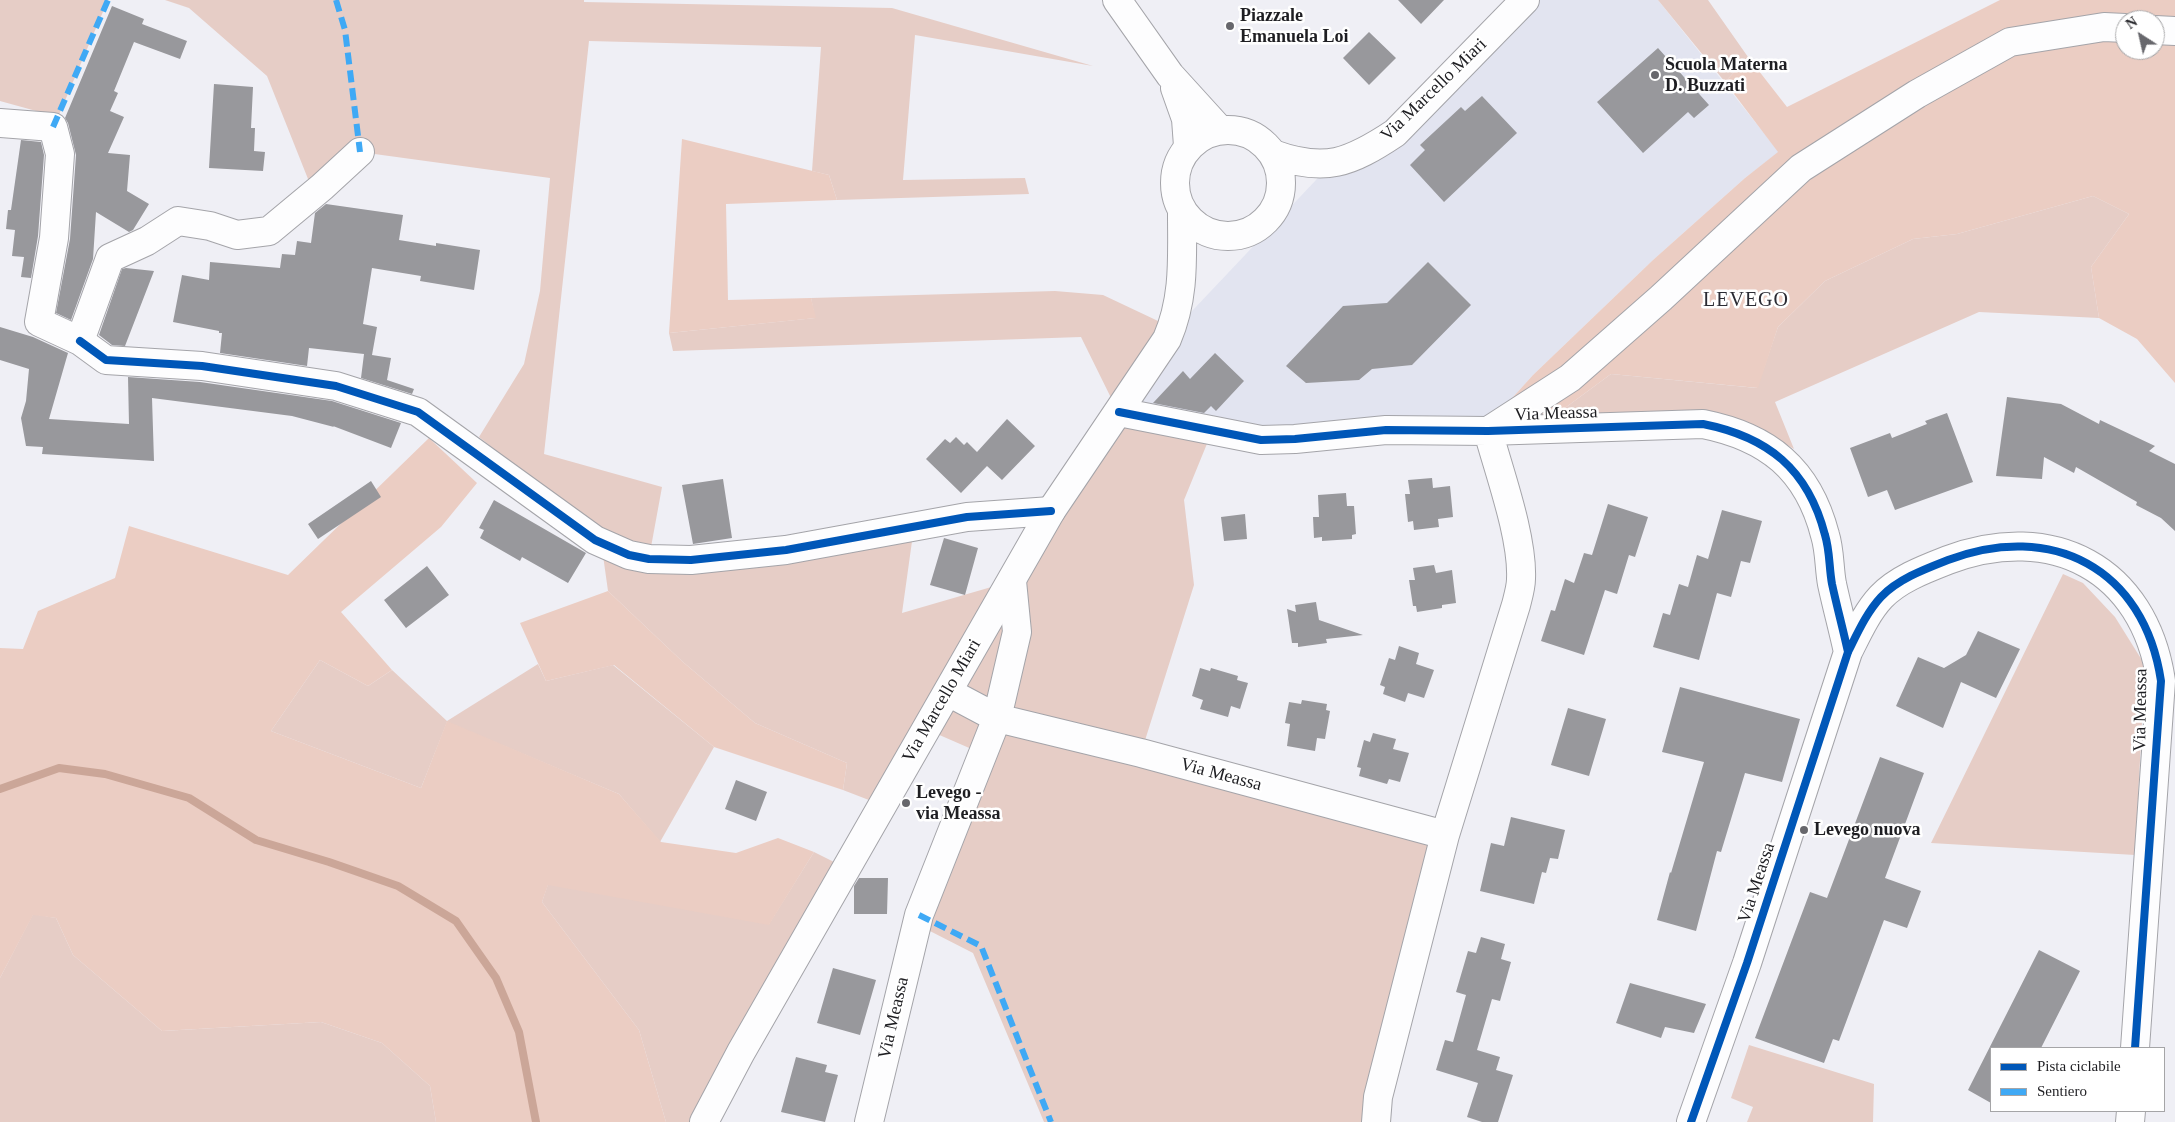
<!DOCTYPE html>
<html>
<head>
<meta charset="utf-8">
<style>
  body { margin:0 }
  #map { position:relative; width:2175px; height:1122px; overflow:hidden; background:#efeff5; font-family:"Times New Roman",serif }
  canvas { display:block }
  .legend { position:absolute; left:1990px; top:1047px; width:175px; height:65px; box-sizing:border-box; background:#fff; border:1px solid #a5a5a7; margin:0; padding:6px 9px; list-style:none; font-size:15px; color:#1e1e22 }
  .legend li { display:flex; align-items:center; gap:10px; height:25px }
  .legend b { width:25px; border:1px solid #a5a5a7 }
  .north { position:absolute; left:2115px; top:10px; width:50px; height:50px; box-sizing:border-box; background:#fff; border:1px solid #a5a5a7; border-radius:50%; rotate:325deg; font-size:14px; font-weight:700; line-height:20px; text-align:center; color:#1e1e22 }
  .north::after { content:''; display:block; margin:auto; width:18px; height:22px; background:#67676c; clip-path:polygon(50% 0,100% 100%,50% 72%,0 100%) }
</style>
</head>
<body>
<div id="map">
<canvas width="2175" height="1122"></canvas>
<ul class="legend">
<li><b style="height:6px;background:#0057b8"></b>Pista ciclabile</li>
<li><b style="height:6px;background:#3fa9f5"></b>Sentiero</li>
</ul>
<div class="north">N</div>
</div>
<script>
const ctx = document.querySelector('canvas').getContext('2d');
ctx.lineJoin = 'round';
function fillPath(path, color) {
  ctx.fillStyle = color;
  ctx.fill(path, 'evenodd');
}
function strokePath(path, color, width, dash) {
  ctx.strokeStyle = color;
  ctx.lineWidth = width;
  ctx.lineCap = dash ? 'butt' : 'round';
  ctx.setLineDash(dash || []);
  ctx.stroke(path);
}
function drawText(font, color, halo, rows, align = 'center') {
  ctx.font = font + ' "Times New Roman",serif';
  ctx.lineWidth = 5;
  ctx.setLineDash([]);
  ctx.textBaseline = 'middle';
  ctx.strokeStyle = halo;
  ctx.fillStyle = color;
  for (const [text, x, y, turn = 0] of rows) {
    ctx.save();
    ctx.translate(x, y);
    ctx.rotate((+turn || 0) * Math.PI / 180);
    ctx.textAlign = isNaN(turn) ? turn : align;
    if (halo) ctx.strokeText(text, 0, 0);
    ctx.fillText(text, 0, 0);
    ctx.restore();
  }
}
fillPath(new Path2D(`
  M 1514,0 L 1658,0 L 1779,152 L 1745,178 L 1653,260 L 1533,375 L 1486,427 L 1312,433 L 1119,412 L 1175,329 L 1333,162 L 1354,158 Z`), '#e2e4f0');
fillPath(new Path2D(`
  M 0,0 L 108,0 L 58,117 L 0,101 Z
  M 165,0 L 584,0 L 584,2 L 892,8 L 1093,66 L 915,35 L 903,180 L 1025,178 L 1029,194 L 837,200 L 829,175 L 812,171 L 821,47 L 589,41 L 544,454 L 662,487 L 649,558 L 914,527 L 902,613 L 1012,581 L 1118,412 L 1081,337 L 673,351 L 669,333 L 815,318 L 811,298 L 1055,291 L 1103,295 L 1175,329 L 1119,411 L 1213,429 L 1184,500 L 1194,585 L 1141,753 L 1445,835 L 1377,1122 L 1044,1122 L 973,953 L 924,928 L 983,754 L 928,730 L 887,807 L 843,790 L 847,763 L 755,723 L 683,662 L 608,591 L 600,534 L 479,437 L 524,364 L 540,291 L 550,178 L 360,152 L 314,194 L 267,76 L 189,8 Z
  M 1658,0 L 1708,0 L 1748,57 L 1725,82 Z
  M 2093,196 L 2129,214 L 2091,267 L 2099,318 L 1979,312 L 1775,402 L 1794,449 L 1756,427 L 1546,422 L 1611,374 L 1757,388 L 1778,327 L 1825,281 L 1913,239 L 1957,234 Z
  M 2063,574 L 2083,583 L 2115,617 L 2145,665 L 2135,855 L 1931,843 Z
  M 320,660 L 368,686 L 392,670 L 447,721 L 538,664 L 546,681 L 613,665 L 714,747 L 660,842 L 619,794 L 447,722 L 421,788 L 271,731 Z
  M 814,852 L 852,871 L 718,1122 L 666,1122 L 639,1030 L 542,902 L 548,884 L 769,924 Z
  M 33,914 L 56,918 L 73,955 L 162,1031 L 321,1022 L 382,1043 L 430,1086 L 436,1122 L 0,1122 L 0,978 Z
  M 1749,1045 L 1874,1084 L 1873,1122 L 1747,1122 L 1753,1107 L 1731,1098 Z`), '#e6cdc6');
fillPath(new Path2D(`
  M 2000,0 L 2175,0 L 2175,383 L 2137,339 L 2099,318 L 2091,267 L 2129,214 L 2093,196 L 1957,234 L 1913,239 L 1825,281 L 1778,327 L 1758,388 L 1611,374 L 1546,422 L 1486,427 L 1533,375 L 1653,260 L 1745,178 L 1778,152 L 1725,82 L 1748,57 L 1787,107 ZM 2125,20 L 2155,20 L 2155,50 L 2125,50 Z
  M 682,139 L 829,175 L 837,200 L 726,204 L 728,300 L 811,298 L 816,318 L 669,333 Z
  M 429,438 L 477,483 L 441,527 L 341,612 L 392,670 L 368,686 L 320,660 L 271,731 L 421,788 L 447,721 L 619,794 L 661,842 L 736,853 L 778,838 L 814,852 L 769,925 L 548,885 L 542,902 L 639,1030 L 666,1122 L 436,1122 L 430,1086 L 382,1043 L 321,1022 L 162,1031 L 73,955 L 56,918 L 33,915 L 0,978 L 0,648 L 23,649 L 38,611 L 115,578 L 129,526 L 288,575 Z
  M 608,591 L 683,662 L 755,723 L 847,763 L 843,790 L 714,747 L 614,665 L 546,681 L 520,623 Z`), '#ebcdc3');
strokePath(new Path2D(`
  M 0,789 L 59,768 L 105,774 L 189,798 L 256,840 L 329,862 L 398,886 L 456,921 L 496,978 L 519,1032 L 536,1122`), '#cba698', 8);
fillPath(new Path2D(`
  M 1398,0 L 1444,0 L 1421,24 Z
  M 112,6 L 144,19 L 142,24 L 187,41 L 180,59 L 134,42 L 114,91 L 118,93 L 110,111 L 124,117 L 108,153 L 130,155 L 127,191 L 149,204 L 133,230 L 129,232 L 96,212 L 93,259 L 71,320 L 56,313 L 70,239 L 76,155 L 68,123 L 65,118 Z
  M 1369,32 L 1396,58 L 1369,85 L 1343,58 Z
  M 1658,48 L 1709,105 L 1694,118 L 1688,112 L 1643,153 L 1597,102 Z
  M 214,84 L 253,87 L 251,128 L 255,128 L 254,151 L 265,152 L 263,171 L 209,168 Z
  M 1482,96 L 1517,133 L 1444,202 L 1410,165 L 1425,150 L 1420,145 L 1461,107 L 1465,111 Z
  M 21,140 L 41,142 L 44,155 L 38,236 L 31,278 L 21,277 L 24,257 L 12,256 L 15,230 L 6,229 L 8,210 L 11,210 Z
  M 326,204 L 403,215 L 399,240 L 436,246 L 436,243 L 480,250 L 474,290 L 420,281 L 421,276 L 372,268 L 363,324 L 377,327 L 372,355 L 391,358 L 387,380 L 414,389 L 412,394 L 361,378 L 364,354 L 309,348 L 307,366 L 220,353 L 222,333 L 219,333 L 219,331 L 173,322 L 182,275 L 209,280 L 210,262 L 280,268 L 282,254 L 295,255 L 297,241 L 311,243 L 315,213 Z
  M 1428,262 L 1471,305 L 1412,365 L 1372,369 L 1359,380 L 1306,383 L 1286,366 L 1343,306 L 1387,303 Z
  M 126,268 L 154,271 L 125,346 L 112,345 L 99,335 L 122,269 Z
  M 0,327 L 33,337 L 68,353 L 49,419 L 129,424 L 128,377 L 200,382 L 332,401 L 401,423 L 391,448 L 333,426 L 334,427 L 292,416 L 152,398 L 154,461 L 42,454 L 43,447 L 26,446 L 21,418 L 26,401 L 29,369 L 0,360 Z
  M 1215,353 L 1244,381 L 1216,411 L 1211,406 L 1204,413 L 1153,403 L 1183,371 L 1190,379 Z
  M 2007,397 L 2061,404 L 2099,424 L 2100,420 L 2155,446 L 2149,451 L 2175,464 L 2175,531 L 2161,518 L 2136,505 L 2137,502 L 2076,467 L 2074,473 L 2044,457 L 2042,479 L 1996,476 Z
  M 1947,413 L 1973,482 L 1895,510 L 1887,490 L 1868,497 L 1850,448 L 1890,433 L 1892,438 L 1927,424 L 1925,421 Z
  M 1007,419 L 1035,446 L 1002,480 L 987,466 L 961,493 L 926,459 L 945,439 L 950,443 L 956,437 L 964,445 L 967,442 L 977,452 Z
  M 1432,478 L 1433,488 L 1450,486 L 1453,517 L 1438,519 L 1439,527 L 1414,530 L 1413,521 L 1408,522 L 1405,494 L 1410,494 L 1408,480 Z
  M 723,479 L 732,538 L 693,544 L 682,485 Z
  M 371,481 L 381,497 L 318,539 L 308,524 Z
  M 1346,493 L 1347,506 L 1354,506 L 1356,534 L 1352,535 L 1352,539 L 1322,541 L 1322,537 L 1314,538 L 1313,517 L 1319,517 L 1318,495 Z
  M 494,500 L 586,553 L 568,583 L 522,557 L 520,561 L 480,538 L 484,530 L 479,528 Z
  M 1608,504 L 1648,517 L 1635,557 L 1629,555 L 1617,594 L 1605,590 L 1584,655 L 1541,641 L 1551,610 L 1555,611 L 1565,579 L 1574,583 L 1584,553 L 1592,555 Z
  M 1722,510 L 1762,521 L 1750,563 L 1741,561 L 1731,597 L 1717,593 L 1699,660 L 1653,647 L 1663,613 L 1670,615 L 1679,584 L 1688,587 L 1697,555 L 1708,559 Z
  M 1245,514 L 1247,539 L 1224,541 L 1221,517 Z
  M 944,538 L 978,548 L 965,595 L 930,585 Z
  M 1434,565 L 1436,573 L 1452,570 L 1456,603 L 1442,605 L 1442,608 L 1417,612 L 1416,606 L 1413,606 L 1409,580 L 1415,580 L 1413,568 Z
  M 427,566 L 449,595 L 406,628 L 384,600 Z
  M 1316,602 L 1319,620 L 1363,635 L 1326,639 L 1327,643 L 1298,647 L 1298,643 L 1292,643 L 1287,609 L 1296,612 L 1295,605 Z
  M 1978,631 L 2020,649 L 1996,698 L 1961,682 L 1943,728 L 1896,706 L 1918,657 L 1944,668 L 1966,655 Z
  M 1399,646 L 1419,653 L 1416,664 L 1434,670 L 1424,698 L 1408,693 L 1405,702 L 1383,694 L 1385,687 L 1380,685 L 1389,658 L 1395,660 Z
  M 1200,668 L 1210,671 L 1211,668 L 1238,676 L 1237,680 L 1248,683 L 1240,709 L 1231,706 L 1228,717 L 1200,709 L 1203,700 L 1192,696 Z
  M 1680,687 L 1800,719 L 1782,782 L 1745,773 L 1721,852 L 1717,851 L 1696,931 L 1657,920 L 1670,872 L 1671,873 L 1704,762 L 1662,752 Z
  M 1302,700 L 1327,704 L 1326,710 L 1330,711 L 1325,739 L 1317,738 L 1315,751 L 1287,746 L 1290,724 L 1285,723 L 1289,702 L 1301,704 Z
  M 1568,708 L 1606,719 L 1589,776 L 1551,765 Z
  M 1373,733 L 1396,739 L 1393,749 L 1409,753 L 1400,782 L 1389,779 L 1387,784 L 1359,776 L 1361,768 L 1357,767 L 1364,740 L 1370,742 Z
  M 1880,757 L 1924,773 L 1885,878 L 1921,891 L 1907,928 L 1884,920 L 1839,1041 L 1833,1039 L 1824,1063 L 1755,1038 L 1810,892 L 1827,898 Z
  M 736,780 L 767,792 L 756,821 L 725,809 Z
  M 1511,817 L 1565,830 L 1558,859 L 1550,858 L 1546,873 L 1542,872 L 1534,904 L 1480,891 L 1491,843 L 1504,846 Z
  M 859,878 L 888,878 L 887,914 L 854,914 L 854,886 Z
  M 1481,937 L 1505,944 L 1501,959 L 1511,962 L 1500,1001 L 1492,999 L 1477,1050 L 1500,1057 L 1496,1070 L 1513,1075 L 1498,1122 L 1482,1122 L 1467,1117 L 1478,1083 L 1436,1070 L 1445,1040 L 1453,1042 L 1466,995 L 1456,992 L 1468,951 L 1476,953 Z
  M 2039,950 L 2080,971 L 2041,1048 L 1991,1048 L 1991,1103 L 1968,1090 Z
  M 833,968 L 876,980 L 860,1035 L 817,1023 Z
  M 1630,983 L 1706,1004 L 1694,1033 L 1665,1027 L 1661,1038 L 1616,1023 Z
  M 796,1057 L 827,1065 L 825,1072 L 838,1075 L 825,1122 L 781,1112 Z`), '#98989c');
const minor = new Path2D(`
  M 1117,0 L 1170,75 L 1220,130
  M 2155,30 L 2175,31
  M 1175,88 L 1186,119 L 1188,146
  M 0,123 L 53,127 L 60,154 L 54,238 L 39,322 L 80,341 L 110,258 L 147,241 L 178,221 L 210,226 L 237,235 L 269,231 L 322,187 L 360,152
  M 80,341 L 106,360 L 202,366 L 336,386 L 418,412 L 595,540 L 629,555 L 649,559 L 691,560 L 786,550 L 967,517 L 1051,511
  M 1119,412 L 1261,440 L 1295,439 L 1386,430 L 1488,431 L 1703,424 C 1768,437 1808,469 1825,535 C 1830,551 1829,568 1832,584 C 1837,607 1843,629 1848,652
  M 1488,431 L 1570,378 L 1661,298 L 1801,168 L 1917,94 L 2010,42 L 2104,27 L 2125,28
  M 948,692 L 997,718 L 1141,753 L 1445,835
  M 869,1122 L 919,915 L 997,718 L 1017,632 L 1012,581
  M 1376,1122 L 1378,1097 L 1445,835 L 1516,605 C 1518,597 1521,587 1521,579 C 1523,537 1499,472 1488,431
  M 1691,1122 L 1747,963 L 1848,652 C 1858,632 1867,612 1881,597 C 1898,579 1925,569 1948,560 C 2052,521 2144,568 2161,681 L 2135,1048
  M 2130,1122 L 2131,1111`);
const major = new Path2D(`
  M1175 183a53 53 0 1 1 106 0a53 53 0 1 1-106 0Z
  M 1273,154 C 1325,173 1350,163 1395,133 L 1525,0
  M 704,1122 L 741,1052 L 1051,511 L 1167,339 C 1185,297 1182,258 1182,213`);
strokePath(minor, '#a4a4a9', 30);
strokePath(major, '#a4a4a9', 30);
strokePath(minor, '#fdfdfe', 28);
strokePath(major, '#fdfdfe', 28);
strokePath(new Path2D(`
  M 336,0 L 345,30 L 360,152
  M 53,127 L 108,0
  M 919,915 L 981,946 L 1051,1122`), '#3fa9f5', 6, [12, 6]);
strokePath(new Path2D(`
  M 80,341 L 106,360 L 202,366 L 336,386 L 418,412 L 595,540 L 629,555 L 649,559 L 691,560 L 786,550 L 967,517 L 1051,511
  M 1119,412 L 1261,440 L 1295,439 L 1386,430 L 1488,431 L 1703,424 C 1768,437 1808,469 1825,535 C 1830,551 1829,568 1832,584 C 1837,607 1843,629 1848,652
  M 1691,1122 L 1747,963 L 1848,652 C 1858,632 1867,612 1881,597 C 1898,579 1925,569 1948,560 C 2052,521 2144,568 2161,681 L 2135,1048`), '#0057b8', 8);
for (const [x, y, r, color] of [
  [1230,26,5,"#67676c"],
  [1655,75,5,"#67676c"],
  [906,803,5,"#67676c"],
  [1804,830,5,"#67676c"]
]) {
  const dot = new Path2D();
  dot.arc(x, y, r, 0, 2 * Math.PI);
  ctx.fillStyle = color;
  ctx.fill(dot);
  strokePath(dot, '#fff', 2);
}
drawText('bold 18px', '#1e1e22', '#fff', [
  ["Piazzale",1240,16],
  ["Emanuela Loi",1240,37],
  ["Scuola Materna",1665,65],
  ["D. Buzzati",1665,86],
  ["Levego -",916,793],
  ["via Meassa",916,814],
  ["Levego nuova",1814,830]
], 'left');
drawText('18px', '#1e1e22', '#fff', [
  ["Via Marcello Miari",1434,90,-44],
  ["Via Meassa",1556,414,-2],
  ["Via Marcello Miari",942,701,-60],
  ["Via Meassa",2141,710,-89],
  ["Via Meassa",1221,775,15],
  ["Via Meassa",1757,883,-72],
  ["Via Meassa",894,1018,-77]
]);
ctx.letterSpacing = '1px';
drawText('20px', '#2a2b33', '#fff', [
  ["LEVEGO",1746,301]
]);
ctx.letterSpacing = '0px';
</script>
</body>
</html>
